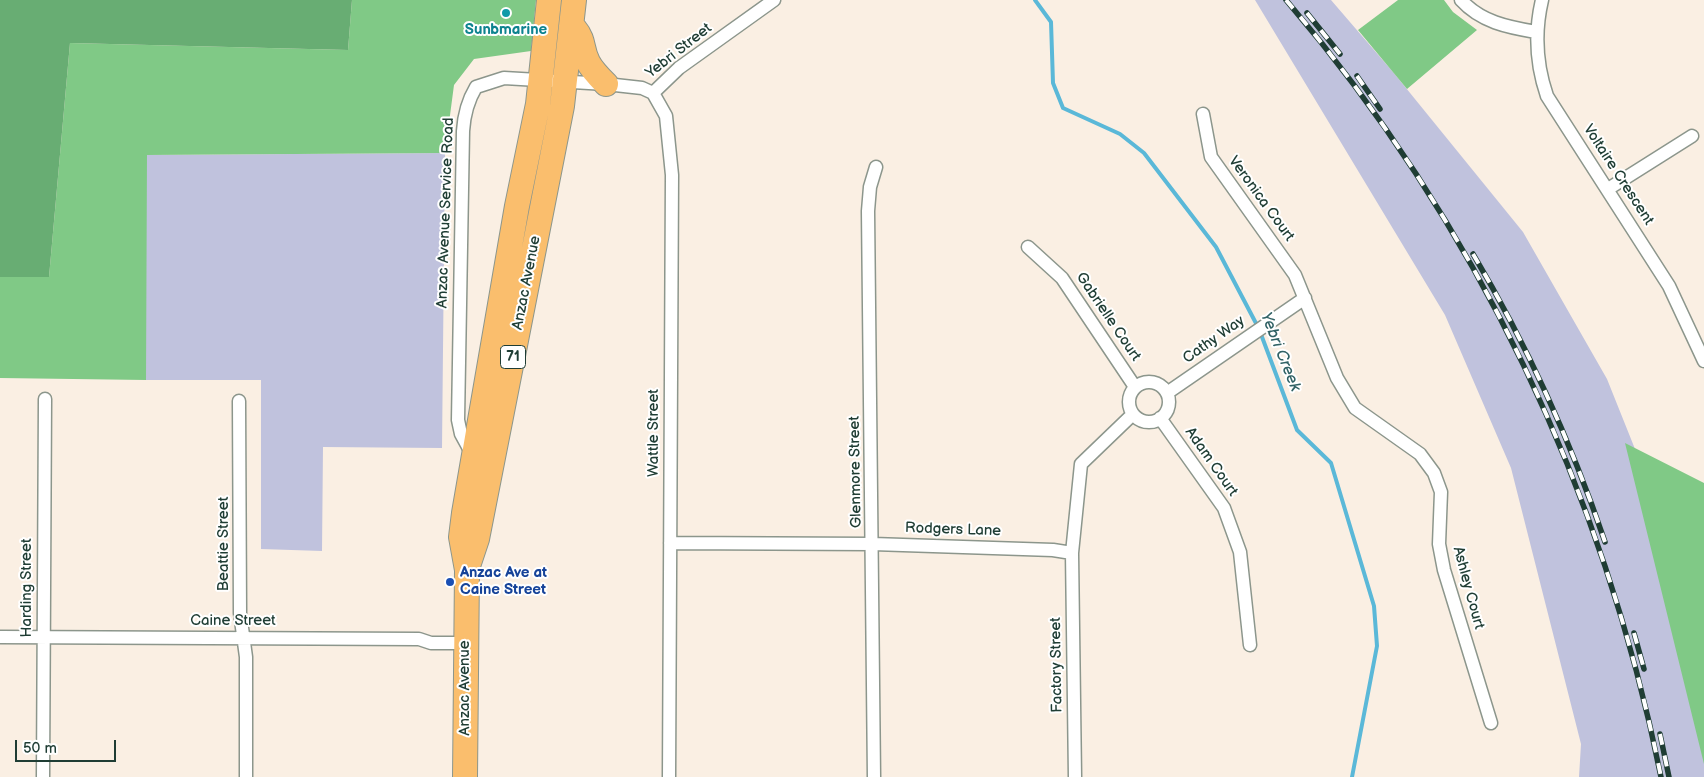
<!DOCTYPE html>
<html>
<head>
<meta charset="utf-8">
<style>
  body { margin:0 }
  #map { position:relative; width:1704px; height:777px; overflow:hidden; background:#faefe3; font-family:"Balsamiq Sans",sans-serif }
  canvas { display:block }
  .scale { position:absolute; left:15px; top:740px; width:101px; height:22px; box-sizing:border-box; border:2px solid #1f3d34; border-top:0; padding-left:6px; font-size:15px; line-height:18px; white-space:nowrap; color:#1f3d34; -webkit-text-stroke:4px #fff; paint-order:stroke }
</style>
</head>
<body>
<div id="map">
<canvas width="1704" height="777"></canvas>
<div class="scale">50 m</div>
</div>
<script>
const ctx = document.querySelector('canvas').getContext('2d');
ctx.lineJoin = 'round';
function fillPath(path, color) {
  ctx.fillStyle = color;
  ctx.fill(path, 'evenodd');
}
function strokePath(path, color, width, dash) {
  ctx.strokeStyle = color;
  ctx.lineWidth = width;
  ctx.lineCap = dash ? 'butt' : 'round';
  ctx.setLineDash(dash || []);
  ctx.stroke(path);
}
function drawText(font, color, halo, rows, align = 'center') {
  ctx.font = font + ' "Balsamiq Sans",sans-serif';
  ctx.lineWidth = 4;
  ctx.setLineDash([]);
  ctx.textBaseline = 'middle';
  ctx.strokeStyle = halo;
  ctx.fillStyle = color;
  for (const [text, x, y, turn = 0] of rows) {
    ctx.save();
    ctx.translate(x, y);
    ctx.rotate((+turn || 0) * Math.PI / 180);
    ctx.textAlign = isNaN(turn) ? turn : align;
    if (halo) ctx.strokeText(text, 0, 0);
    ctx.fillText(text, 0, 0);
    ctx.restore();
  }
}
fillPath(new Path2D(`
  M 1255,0 L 1331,0 L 1393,72 L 1523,232 L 1607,379 L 1639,459 L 1704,721 L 1704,777 L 1579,777 L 1581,744 L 1511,468 L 1445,315 Z
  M 445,153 L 442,448 L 323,447 L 322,551 L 261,549 L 261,380 L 146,380 L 146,155 Z`), '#c0c2dd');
fillPath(new Path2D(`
  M 352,0 L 536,0 L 531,51 L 474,59 L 454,85 L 445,153 L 147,155 L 146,380 L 0,378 L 0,277 L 49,277 L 70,43 L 348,50 Z
  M 1398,0 L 1444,0 L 1453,12 L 1477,30 L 1407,89 L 1358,30 Z
  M 1625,443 L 1704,483 L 1704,764 Z`), '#80c986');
fillPath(new Path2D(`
  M 0,0 L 352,0 L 348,50 L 70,43 L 49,277 L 0,277 Z`), '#68ad73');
strokePath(new Path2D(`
  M 1035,0 L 1051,22 L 1053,83 L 1063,108 L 1120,134 L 1144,153 L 1216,247 L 1259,329 L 1297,430 L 1331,463 L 1374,606 L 1377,646 L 1352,777`), '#5ab8d8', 4);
const street = new Path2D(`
  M 1461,0 C 1481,22 1507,27 1536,32
  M 1542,0 C 1534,34 1536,64 1547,96 L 1669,286 L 1704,361
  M 653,93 L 666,116 L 672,175 L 669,777
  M 653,93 L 679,68 L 774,0
  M 1203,114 L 1211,157 L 1295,275 L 1337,378 L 1355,408 L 1420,454 L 1434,473 L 1441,492 L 1439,544 L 1444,570 L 1491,723
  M 1608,189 L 1692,136
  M 1028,247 L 1062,278 L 1135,387
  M1129 402a20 20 0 1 1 40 0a20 20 0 1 1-40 0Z
  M 1167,393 L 1305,298
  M 239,401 L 240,613 L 246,657 L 246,777
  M 1160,418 L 1224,508 L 1240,552 L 1250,645
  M 473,456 L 461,434 L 458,420 L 463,131 C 464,115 467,102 476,87 L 504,78 L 606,84 L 642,88 L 653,93
  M 670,543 L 873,544 L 1053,550 L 1072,553
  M 0,637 L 419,639 L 431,643 L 465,643
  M 43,777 L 45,399
  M 874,777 L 868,211 L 870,187 L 876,167
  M 1075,777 L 1072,553 L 1081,464 L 1133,414`);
const highway = new Path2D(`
  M 575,29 C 585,41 581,49 588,62 C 592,70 600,78 606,84
  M 468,566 L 477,539 L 562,106 L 574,0
  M 465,777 L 467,570 L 461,537 L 464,513 L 517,206 L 538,104 L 549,0`);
strokePath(street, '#8c968c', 15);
strokePath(highway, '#8c968c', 26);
strokePath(street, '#fff', 12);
strokePath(highway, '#fabe6d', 24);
const rail = new Path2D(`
  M 1286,0 C 1476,222 1604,492 1661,777
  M 1307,13 L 1340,54
  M 1357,76 L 1380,109
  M 1473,254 C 1527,345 1571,442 1605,542
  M 1634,633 L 1644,669
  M 1660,734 L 1669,777`);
strokePath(rail, '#1f3d34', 5.5);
strokePath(rail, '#fff', 4, [11]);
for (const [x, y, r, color] of [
  [506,13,5,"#0f9aa8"],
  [450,582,5,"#1a4fb4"]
]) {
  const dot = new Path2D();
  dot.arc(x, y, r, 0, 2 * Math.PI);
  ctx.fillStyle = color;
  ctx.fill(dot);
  strokePath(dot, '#fff', 2);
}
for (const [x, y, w] of [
  [513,357,25]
]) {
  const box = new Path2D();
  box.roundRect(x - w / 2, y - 11.5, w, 23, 4);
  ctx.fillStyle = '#fff';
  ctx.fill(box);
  strokePath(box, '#1f3d34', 1);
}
drawText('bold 14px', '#1f3d34', null, [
  ["71",513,357]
]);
drawText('bold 15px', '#0d838f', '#fff', [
  ["Sunbmarine",506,30]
]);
drawText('15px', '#1f3d34', '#fff', [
  ["Yebri Street",679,51,-38],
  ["Voltaire Crescent",1618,175,57],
  ["Veronica Court",1261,199,54],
  ["Anzac Avenue Service Road",446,213,-88],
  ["Anzac Avenue",527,283,-79],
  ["Gabrielle Court",1108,317,56],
  ["Cathy Way",1214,340,-35],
  ["Wattle Street",654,433,-90],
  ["Adam Court",1211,462,55],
  ["Glenmore Street",856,472,-91],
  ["Rodgers Lane",953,530,2],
  ["Beattie Street",224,544,-90],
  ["Harding Street",27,588,-90],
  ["Ashley Court",1468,588,75],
  ["Caine Street",233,621],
  ["Factory Street",1057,665,-91],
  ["Anzac Avenue",465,688,-90]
]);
drawText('bold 15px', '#164399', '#fff', [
  ["Anzac Ave at",460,573],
  ["Caine Street",460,590]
], 'left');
drawText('italic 16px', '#316265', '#fff', [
  ["Yebri Creek",1280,352,68]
]);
</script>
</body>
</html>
